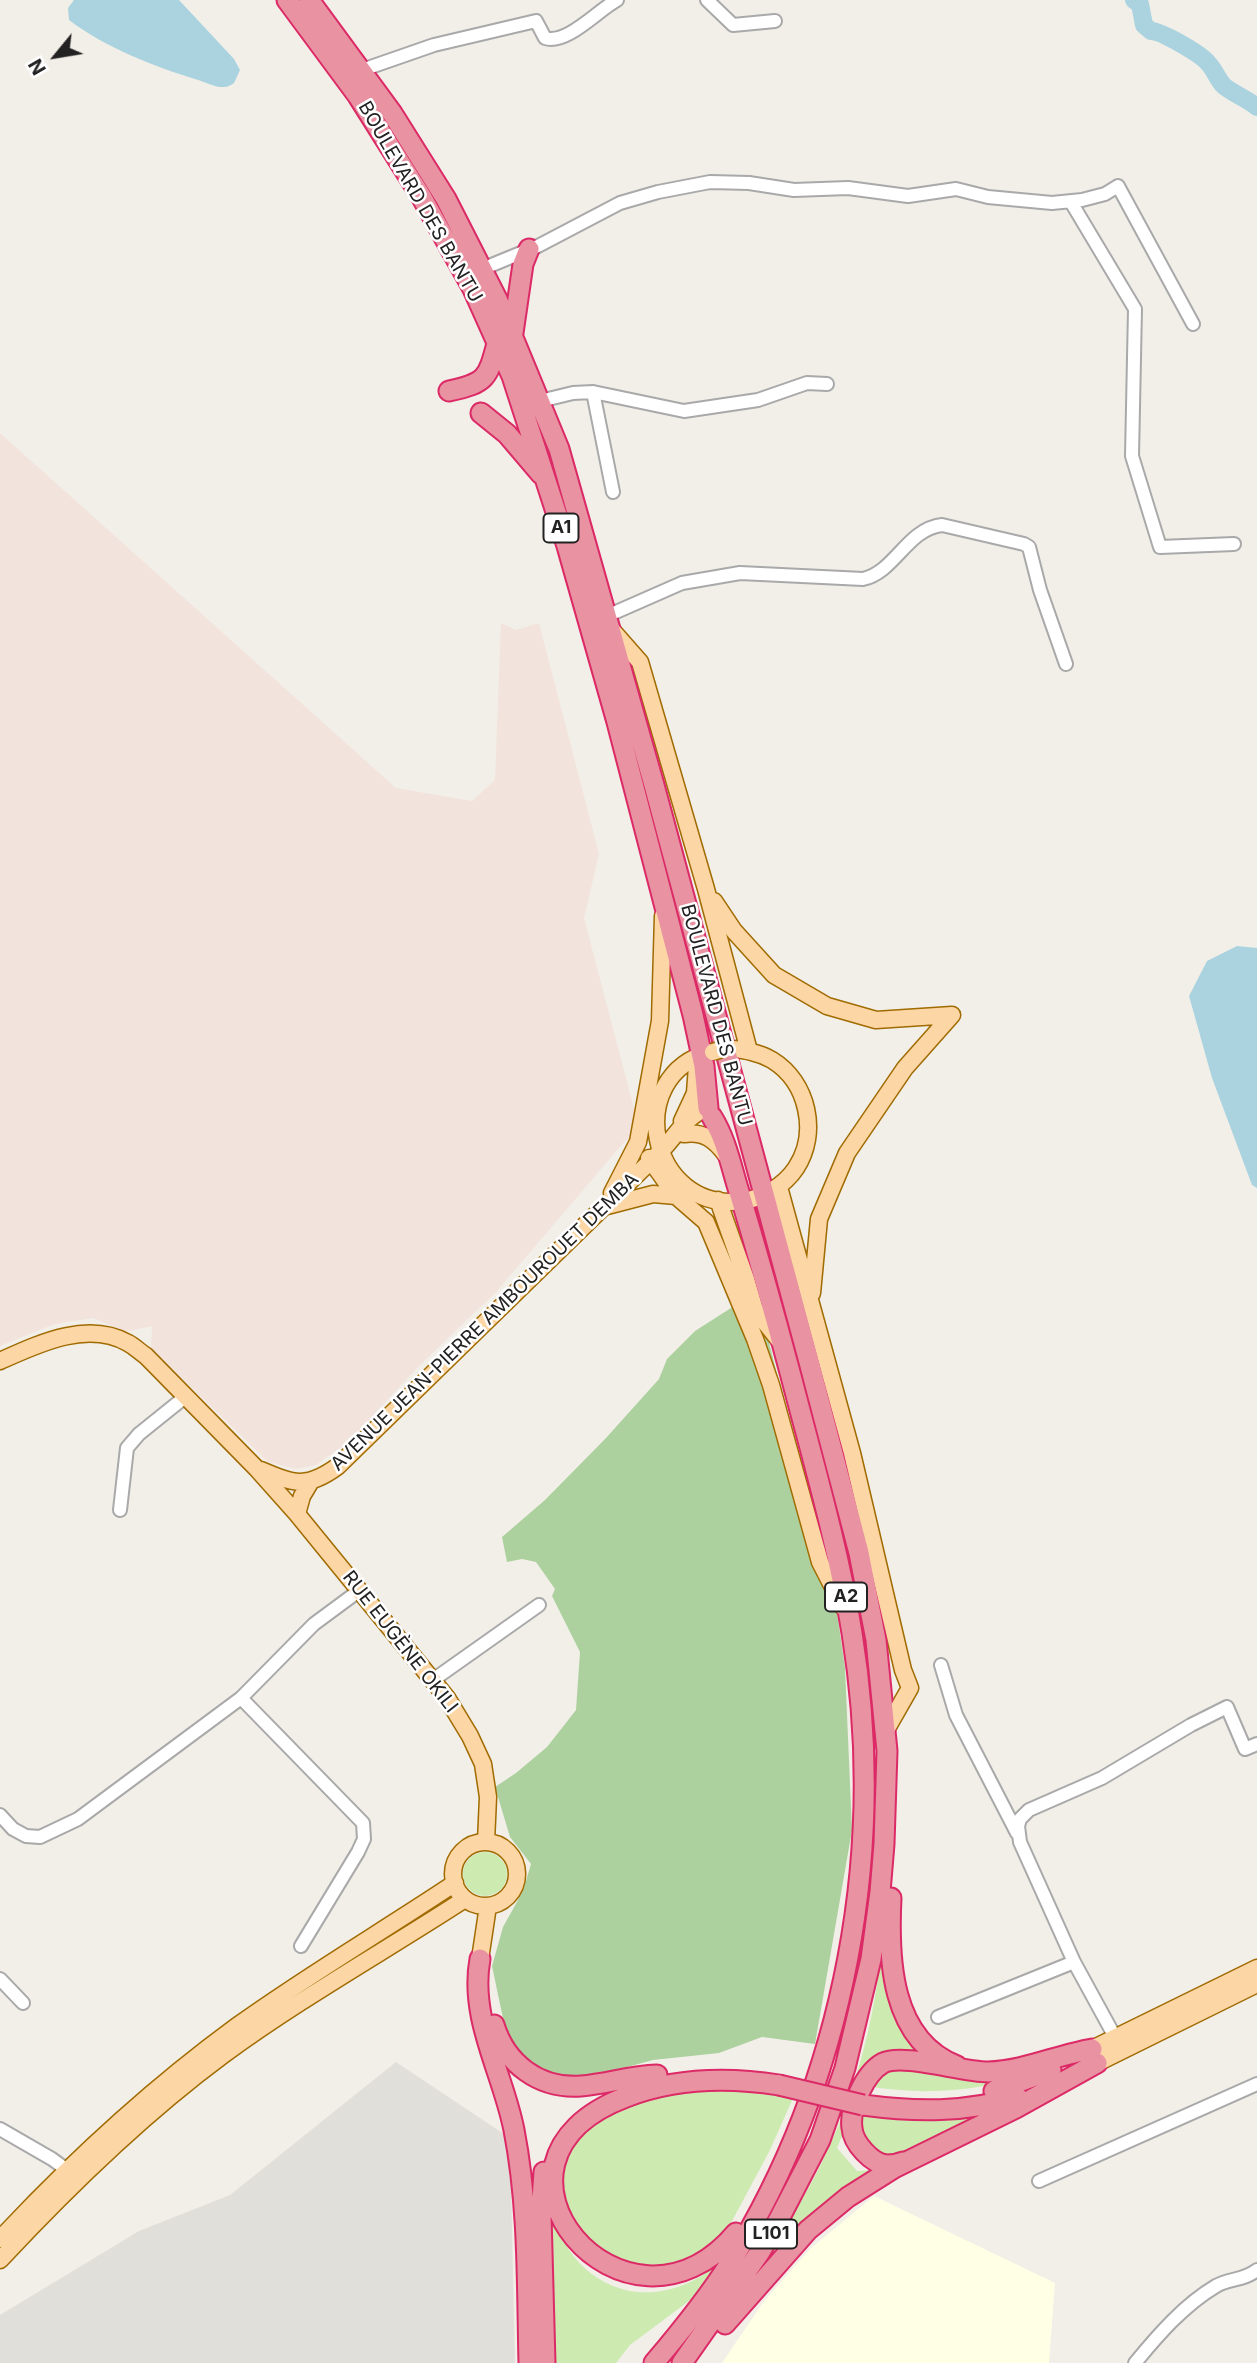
<!DOCTYPE html>
<html>
<head>
<meta charset="utf-8">
<style>
  body { margin:0 }
  #map { position:relative; width:1257px; height:2363px; overflow:hidden; background:#f2efe9; font-family:Inter,sans-serif }
  canvas { display:block }
  .north { position:absolute; left:21px; top:21px; width:70px; height:70px; -webkit-text-stroke:5px #fff; paint-order:stroke; rotate:240deg; font-size:19px; font-weight:700; line-height:28px; text-align:center; color:#222 }
  .north::after { content:''; display:block; margin:auto; width:24px; height:32px; background:#222; clip-path:polygon(50% 0,100% 100%,50% 72%,0 100%) }
</style>
</head>
<body>
<div id="map">
<canvas width="1257" height="2363"></canvas>
<div class="north">N</div>
</div>
<script>
const ctx = document.querySelector('canvas').getContext('2d');
ctx.lineJoin = 'round';
function fillPath(path, color) {
  ctx.fillStyle = color;
  ctx.fill(path, 'evenodd');
}
function strokePath(path, color, width, dash) {
  ctx.strokeStyle = color;
  ctx.lineWidth = width;
  ctx.lineCap = dash ? 'butt' : 'round';
  ctx.setLineDash(dash || []);
  ctx.stroke(path);
}
function drawText(font, color, halo, rows, align = 'center') {
  ctx.font = font + ' Inter,sans-serif';
  ctx.lineWidth = 5;
  ctx.setLineDash([]);
  ctx.textBaseline = 'middle';
  ctx.strokeStyle = halo;
  ctx.fillStyle = color;
  for (const [text, x, y, turn = 0] of rows) {
    ctx.save();
    ctx.translate(x, y);
    ctx.rotate((+turn || 0) * Math.PI / 180);
    ctx.textAlign = isNaN(turn) ? turn : align;
    if (halo) ctx.strokeText(text, 0, 0);
    ctx.fillText(text, 0, 0);
    ctx.restore();
  }
}
fillPath(new Path2D(`
  M 874,2196 L 1055,2283 L 1049,2363 L 722,2363 L 764,2301 L 811,2248 Z`), '#ffffe5');
fillPath(new Path2D(`
  M 0,433 L 396,788 L 472,801 L 495,780 L 501,623 L 516,630 L 539,623 L 599,854 L 584,918 L 641,1135 L 625,1141 L 497,1291 L 419,1366 L 349,1441 L 316,1465 L 296,1469 L 268,1462 L 151,1348 L 152,1326 L 125,1332 L 93,1318 L 55,1324 L 0,1346 Z`), '#f3e3dd');
fillPath(new Path2D(`
  M 396,2062 L 510,2138 L 515,2363 L 0,2363 L 0,2315 L 139,2231 L 230,2195 Z`), '#e1dfda');
fillPath(new Path2D(`
  M463 1874a22 22 0 1 1 44 0a22 22 0 1 1-44 0Z
  M 882,1943 L 936,2061 L 892,2055 L 844,2131 L 837,2148 L 857,2171 L 877,2170 L 749,2285 C 772,2248 796,2212 816,2174 C 853,2103 875,2023 882,1943 Z
  M 887,2067 L 1006,2081 C 960,2093 913,2094 866,2086 Z
  M 746,2086 L 794,2096 L 769,2152 L 732,2221 L 720,2237 L 691,2265 L 610,2272 L 559,2204 L 557,2176 L 580,2129 L 657,2092 Z
  M 1008,2106 L 889,2162 L 865,2146 L 857,2110 Z
  M 550,2206 C 564,2268 619,2310 683,2285 C 697,2280 709,2271 720,2263 L 693,2298 L 630,2345 L 616,2363 L 551,2363 Z`), '#cdebb0');
fillPath(new Path2D(`
  M 756,1292 L 835,1599 L 845,1668 L 852,1830 L 815,2044 L 762,2037 L 719,2053 L 653,2060 L 598,2075 L 562,2079 L 531,2065 L 512,2044 L 505,2028 L 492,1966 L 503,1927 L 523,1891 L 531,1864 L 510,1837 L 495,1787 L 516,1773 L 547,1747 L 576,1710 L 580,1652 L 552,1596 L 555,1589 L 536,1562 L 522,1559 L 507,1562 L 502,1537 L 545,1500 L 606,1438 L 659,1379 L 667,1359 L 695,1331 Z`), '#add19e');
fillPath(new Path2D(`
  M 74,0 L 179,0 L 234,59 L 240,70 L 234,83 C 231,85 228,87 224,87 C 216,88 205,82 198,80 C 153,66 106,48 69,20 L 68,8 Z
  M 1237,946 L 1257,948 L 1257,1188 L 1252,1185 L 1212,1078 L 1189,996 L 1207,961 Z`), '#aad3df');
strokePath(new Path2D(`
  M 1134,0 L 1140,4 L 1144,25 L 1151,31 C 1161,31 1201,54 1208,63 C 1215,70 1217,79 1224,86 C 1234,94 1247,99 1257,107`), '#aad3df', 18);
const minor = new Path2D(`
  M 707,0 L 733,25 L 775,21
  M 362,70 L 434,45 L 536,21 L 545,38 C 567,45 598,10 617,0
  M 1071,202 L 1135,309 L 1132,456 L 1160,547 L 1234,544
  M 482,269 L 538,246 L 620,203 L 658,192 L 710,182 L 749,183 L 794,190 L 848,188 L 908,196 L 956,189 L 988,197 L 1052,203 L 1082,200 L 1105,194 L 1118,186 L 1193,324
  M 593,392 L 613,492
  M 540,401 L 573,393 L 593,392 L 684,411 L 758,400 L 807,383 L 827,384
  M 607,614 L 616,612 L 682,583 L 740,573 L 863,579 C 895,572 907,529 942,525 L 1024,544 L 1029,547 L 1040,590 L 1066,664
  M 120,1510 L 127,1448 L 139,1434 L 185,1397
  M 941,1665 L 956,1715 L 1017,1833
  M 433,1680 L 539,1605
  M 241,1698 L 363,1823 L 364,1839 L 358,1852 L 301,1946
  M 0,1815 L 13,1829 L 26,1836 L 40,1837 L 78,1819 L 241,1698 L 314,1624 L 360,1590
  M 0,1979 L 23,2003
  M 938,2017 L 1074,1962
  M 1115,2037 L 1074,1962 L 1020,1842 L 1018,1826 L 1020,1819 L 1029,1810 L 1102,1778 L 1191,1725 L 1227,1707 L 1245,1749 L 1257,1744
  M 0,2129 L 52,2159 L 67,2170
  M 1039,2181 L 1257,2084
  M 1135,2363 C 1158,2335 1184,2305 1216,2286 C 1230,2278 1243,2281 1257,2270`);
const major = new Path2D(`
  M 611,629 L 640,662 L 706,889 L 749,1051
  M 714,901 L 734,931 L 774,975 L 827,1006 L 876,1020 L 952,1015
  M 711,1052 C 621,1075 649,1214 743,1201 C 763,1198 784,1186 796,1168 C 819,1133 808,1082 772,1060 C 757,1051 741,1050 725,1048
  M 682,1121 L 695,1093 L 697,1066
  M 684,1134 C 704,1131 715,1140 726,1155
  M 649,1158 L 676,1196
  M 779,1187 L 852,1453 L 903,1670 L 910,1688 L 886,1730
  M 612,1193 L 638,1142 L 660,1021 L 663,916
  M 718,1200 L 746,1279 L 755,1310 L 779,1340
  M 607,1206 L 653,1194 L 676,1196 L 706,1222 L 755,1339 L 771,1385 L 820,1562 L 843,1607
  M 812,1293 L 819,1219 L 847,1153 L 905,1068 L 952,1015
  M 0,1361 C 38,1344 87,1320 128,1343 C 134,1346 140,1352 146,1356 L 256,1468 L 297,1514 L 447,1698 L 470,1736 L 483,1764 L 488,1797 L 486,1842
  M 261,1470 C 294,1484 307,1489 338,1466 L 661,1151 C 677,1135 685,1116 708,1108
  M 297,1514 L 302,1496 L 311,1481
  M453 1874a32 32 0 1 1 64 0a32 32 0 1 1-64 0Z
  M 480,1959 L 488,1906
  M 1092,2049 L 1257,1968
  M 1097,2063 L 1257,1984
  M 0,2239 C 73,2161 151,2089 237,2026 C 308,1975 383,1931 455,1883
  M 0,2260 C 69,2186 142,2115 223,2055 C 301,1998 385,1951 465,1899`);
const highway = new Path2D(`
  M 287,0 L 358,96 L 421,196 L 473,289 L 512,376 L 567,546 L 617,722 L 693,1015 L 704,1066 L 708,1108
  M 309,0 L 392,113 L 446,199 L 497,299 L 559,449 L 654,785 L 808,1358 L 859,1553 L 876,1640 L 887,1751 L 884,1844 L 880,1892 L 871,1959 L 845,2068 L 820,2140 L 778,2221 L 760,2252 L 682,2363
  M 513,333 L 523,264 L 529,249
  M 449,391 C 488,383 488,377 498,340
  M 481,413 L 507,434 L 541,474
  M 891,1898 C 888,1958 890,2040 957,2066
  M 480,1959 C 469,2019 503,2073 514,2130 C 529,2207 527,2285 529,2363
  M 494,2025 C 506,2064 539,2089 581,2086 C 607,2084 629,2076 657,2075
  M 994,2091 L 1051,2070
  M 863,2105 C 915,2112 966,2113 1017,2097
  M 903,2162 C 898,2164 892,2165 887,2165 C 872,2164 853,2143 852,2128 C 849,2108 865,2073 883,2063 C 903,2053 961,2072 988,2072 C 1024,2071 1057,2055 1092,2049
  M 544,2172 L 541,2214 L 545,2363
  M 736,2233 C 626,2363 453,2162 626,2097 C 675,2078 728,2077 779,2085
  M 725,2324 L 808,2230 L 848,2197 L 894,2168 L 1016,2108 L 1097,2063
  M 654,2363 C 681,2331 708,2298 730,2263 C 846,2077 887,1849 852,1633 C 838,1546 813,1461 791,1376 C 774,1312 756,1248 737,1185 C 730,1161 725,1138 712,1117`);
strokePath(minor, '#a9a9a9', 16);
strokePath(major, '#a06b00', 19);
strokePath(highway, '#dc2a67', 23);
strokePath(minor, '#fff', 12);
strokePath(major, '#fcd6a4', 16);
strokePath(highway, '#e892a2', 19);
const majorBridge = new Path2D(`
  M 713,1052 L 725,1048`);
const highwayBridge = new Path2D(`
  M 779,2085 L 863,2105`);
strokePath(majorBridge, '#a06b00', 19, []);
strokePath(highwayBridge, '#dc2a67', 23, []);
strokePath(majorBridge, '#fcd6a4', 16);
strokePath(highwayBridge, '#e892a2', 19);
for (const [x, y, w] of [
  [561,528,35],
  [846,1597,42],
  [771,2234,52]
]) {
  const box = new Path2D();
  box.roundRect(x - w / 2, y - 14.5, w, 29, 5);
  ctx.fillStyle = '#fff';
  ctx.fill(box);
  strokePath(box, '#222', 2);
}
drawText('bold 18px', '#222', null, [
  ["A1",561,528],
  ["A2",846,1597],
  ["L101",771,2234]
]);
drawText('19px', '#222', '#fff', [
  ["BOULEVARD DES BANTU",420,202,60],
  ["BOULEVARD DES BANTU",716,1015,75],
  ["AVENUE JEAN-PIERRE AMBOUROUET DEMBA",485,1322,-44],
  ["RUE EUGÈNE OKILI",400,1642,52]
]);
</script>
</body>
</html>
